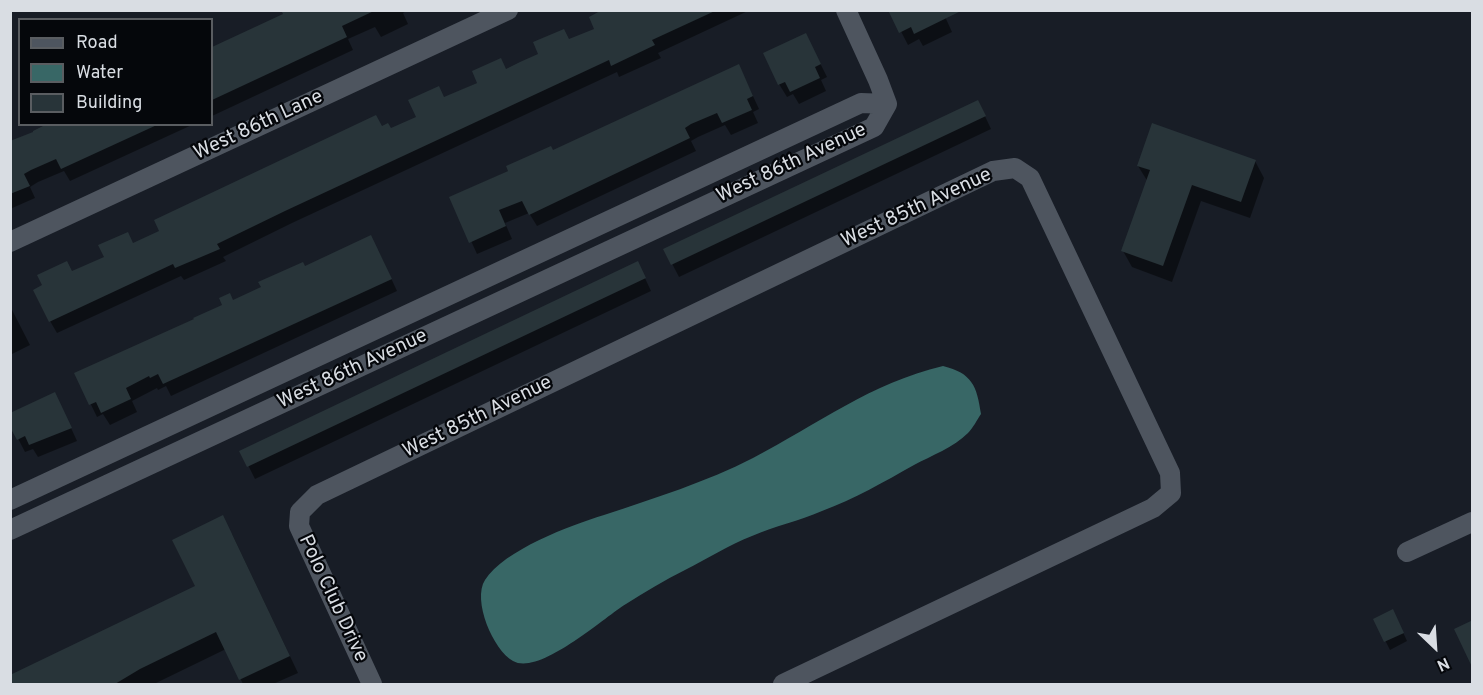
<!DOCTYPE html>
<html>
<head>
<meta charset="utf-8">
<style>
  body { margin:0 }
  #map { position:relative; width:1483px; height:695px; overflow:hidden; background:#181d26; font-family:Overpass,sans-serif }
  canvas { display:block }
  .frame { position:absolute; inset:0; border:12px solid #d9dde3; pointer-events:none }
  .legend { position:absolute; left:18px; top:18px; width:195px; height:108px; box-sizing:border-box; background:#05070b; border:2px solid #5a5d61; margin:0; padding:8px 10px; list-style:none; font-size:18px; color:#d9dde3 }
  .legend li { display:flex; align-items:center; gap:12px; height:30px }
  .legend b { width:30px; border:2px solid #5a5d61 }
  .north { position:absolute; left:1405px; top:617px; width:60px; height:60px; -webkit-text-stroke:4px #05070b; paint-order:stroke; rotate:155deg; font-size:16px; font-weight:700; line-height:24px; text-align:center; color:#d9dde3 }
  .north::after { content:''; display:block; margin:auto; width:21px; height:27px; background:#d9dde3; clip-path:polygon(50% 0,100% 100%,50% 72%,0 100%) }
</style>
</head>
<body>
<div id="map">
<canvas width="1483" height="695"></canvas>
<div class="frame"></div>
<ul class="legend">
<li><b style="height:8px;background:#4e555f"></b>Road</li>
<li><b style="height:16px;background:#386766"></b>Water</li>
<li><b style="height:16px;background:#283439"></b>Building</li>
</ul>
<div class="north">N</div>
</div>
<script>
const ctx = document.querySelector('canvas').getContext('2d');
ctx.lineJoin = 'round';
function fillPath(path, color) {
  ctx.fillStyle = color;
  ctx.fill(path, 'evenodd');
}
function strokePath(path, color, width, dash) {
  ctx.strokeStyle = color;
  ctx.lineWidth = width;
  ctx.lineCap = dash ? 'butt' : 'round';
  ctx.setLineDash(dash || []);
  ctx.stroke(path);
}
function drawText(font, color, halo, rows, align = 'center') {
  ctx.font = font + ' Overpass,sans-serif';
  ctx.lineWidth = 4.5;
  ctx.setLineDash([]);
  ctx.textBaseline = 'middle';
  ctx.strokeStyle = halo;
  ctx.fillStyle = color;
  for (const [text, x, y, turn = 0] of rows) {
    ctx.save();
    ctx.translate(x, y);
    ctx.rotate((+turn || 0) * Math.PI / 180);
    ctx.textAlign = isNaN(turn) ? turn : align;
    if (halo) ctx.strokeText(text, 0, 0);
    ctx.fillText(text, 0, 0);
    ctx.restore();
  }
}
fillPath(new Path2D(`
  M 943,366 C 972,373 977,386 981,414 C 977,420 973,428 968,433 C 954,447 931,456 914,465 C 884,482 854,499 822,511 C 799,521 775,526 752,536 C 729,545 707,559 685,570 C 665,580 645,592 626,604 C 602,619 539,676 513,661 C 493,650 472,600 485,580 C 504,550 571,525 604,515 C 655,498 706,482 753,458 C 818,424 871,383 943,366 Z`), '#386766');
fillPath(new Path2D(`
  M 283,10 L 408,10 L 403,13 L 408,24 L 381,37 L 375,27 L 348,39 L 353,50 L 212,116 L 212,53 L 285,15 Z
  M 605,10 L 750,10 L 658,53 L 661,58 L 619,77 L 617,72 L 292,223 L 223,257 L 226,261 L 184,280 L 181,276 L 57,333 L 50,321 L 72,273 L 382,128 L 391,130 L 418,118 L 444,98 L 596,29 Z
  M 890,10 L 942,10 L 952,32 L 923,46 L 919,39 L 908,45 Z
  M 806,35 L 827,77 L 821,80 L 826,91 L 799,104 L 793,94 L 787,97 L 779,84 Z
  M 739,66 L 759,109 L 753,112 L 758,123 L 731,135 L 725,125 L 698,137 L 691,141 L 696,151 L 537,226 L 529,213 L 505,223 L 512,239 L 477,254 L 451,197 Z
  M 984,114 L 991,129 L 679,277 L 665,250 Z
  M 51,124 L 194,124 L 70,181 L 64,171 L 38,182 L 30,187 L 35,198 L 10,209 L 10,144 Z
  M 1255,161 L 1264,178 L 1250,218 L 1201,201 L 1172,282 L 1132,267 L 1123,251 L 1148,182 L 1138,166 Z
  M 378,250 L 397,291 L 171,396 L 166,386 L 158,390 L 157,388 L 132,401 L 137,412 L 110,425 L 103,414 L 97,417 L 76,374 L 305,268 Z
  M 644,276 L 651,291 L 255,479 L 241,451 Z
  M 10,306 L 30,345 L 10,355 Z
  M 61,406 L 77,441 L 38,457 L 33,449 L 25,452 L 10,423 Z
  M 232,534 L 298,673 L 273,684 L 243,684 L 226,649 L 154,684 L 10,684 L 10,676 L 197,587 Z
  M 1397,619 L 1407,641 L 1390,650 L 1375,620 Z`), '#0007');
fillPath(new Path2D(`
  M 281,10 L 376,10 L 342,26 L 347,37 L 212,100 L 212,47 L 283,14 Z
  M 602,10 L 717,10 L 652,40 L 655,45 L 611,66 L 609,60 L 285,211 L 217,244 L 220,249 L 175,268 L 173,264 L 49,322 L 33,290 L 42,285 L 37,275 L 67,261 L 72,271 L 104,257 L 98,245 L 128,232 L 133,243 L 159,231 L 154,220 L 376,115 L 382,126 L 388,123 L 391,128 L 416,117 L 408,100 L 439,86 L 444,97 L 477,83 L 472,71 L 501,58 L 506,69 L 520,62 L 538,54 L 533,42 L 564,29 L 569,39 L 594,29 L 589,17 Z
  M 888,10 L 963,10 L 914,34 L 911,27 L 899,33 Z
  M 806,33 L 821,64 L 815,67 L 820,78 L 790,92 L 785,82 L 778,85 L 763,53 Z
  M 739,64 L 753,96 L 747,99 L 752,110 L 722,123 L 717,113 L 691,124 L 685,128 L 690,138 L 529,215 L 522,201 L 499,210 L 506,226 L 469,243 L 449,197 L 508,171 L 506,166 L 551,146 L 553,150 Z
  M 978,100 L 986,116 L 671,265 L 663,249 Z
  M 1152,123 L 1256,160 L 1241,202 L 1192,185 L 1163,266 L 1121,251 L 1150,170 L 1137,166 Z
  M 47,124 L 159,124 L 61,169 L 56,159 L 31,170 L 24,174 L 30,186 L 10,194 L 10,141 L 33,132 L 33,131 Z
  M 371,235 L 392,279 L 163,384 L 158,374 L 150,378 L 149,376 L 126,388 L 131,399 L 101,413 L 96,402 L 89,405 L 74,373 L 194,319 L 193,318 L 222,305 L 219,298 L 230,293 L 233,300 L 261,287 L 258,282 L 303,262 L 305,266 Z
  M 638,261 L 646,278 L 247,467 L 239,451 Z
  M 55,392 L 72,428 L 29,445 L 25,436 L 17,440 L 10,427 L 10,413 Z
  M 223,515 L 290,656 L 239,680 L 216,632 L 140,669 L 115,684 L 10,684 L 10,675 L 195,586 L 172,540 Z
  M 1393,609 L 1404,633 L 1384,642 L 1373,619 Z
  M 1473,620 L 1473,669 L 1454,629 Z`), '#283439');
strokePath(new Path2D(`
  M 846,10 L 878,80 L 887,104
  M 10,242 L 508,10
  M 10,500 L 861,103 L 887,104
  M 10,530 L 874,127 L 887,104
  M 1407,552 L 1472,522
  M 372,684 L 299,526 L 300,512 L 317,495 L 993,171 L 1015,168 L 1030,178 L 1170,473 L 1171,493 L 1153,508 L 783,684`), '#4e555f', 20);
drawText('20px', '#d9dde3', '#05070b', [
  ["West 86th Lane",259,126,-25],
  ["West 86th Avenue",792,164,-25],
  ["West 85th Avenue",917,209,-25],
  ["West 86th Avenue",353,370,-25],
  ["West 85th Avenue",478,418,-26],
  ["Polo Club Drive",332,599,65]
]);
</script>
</body>
</html>
